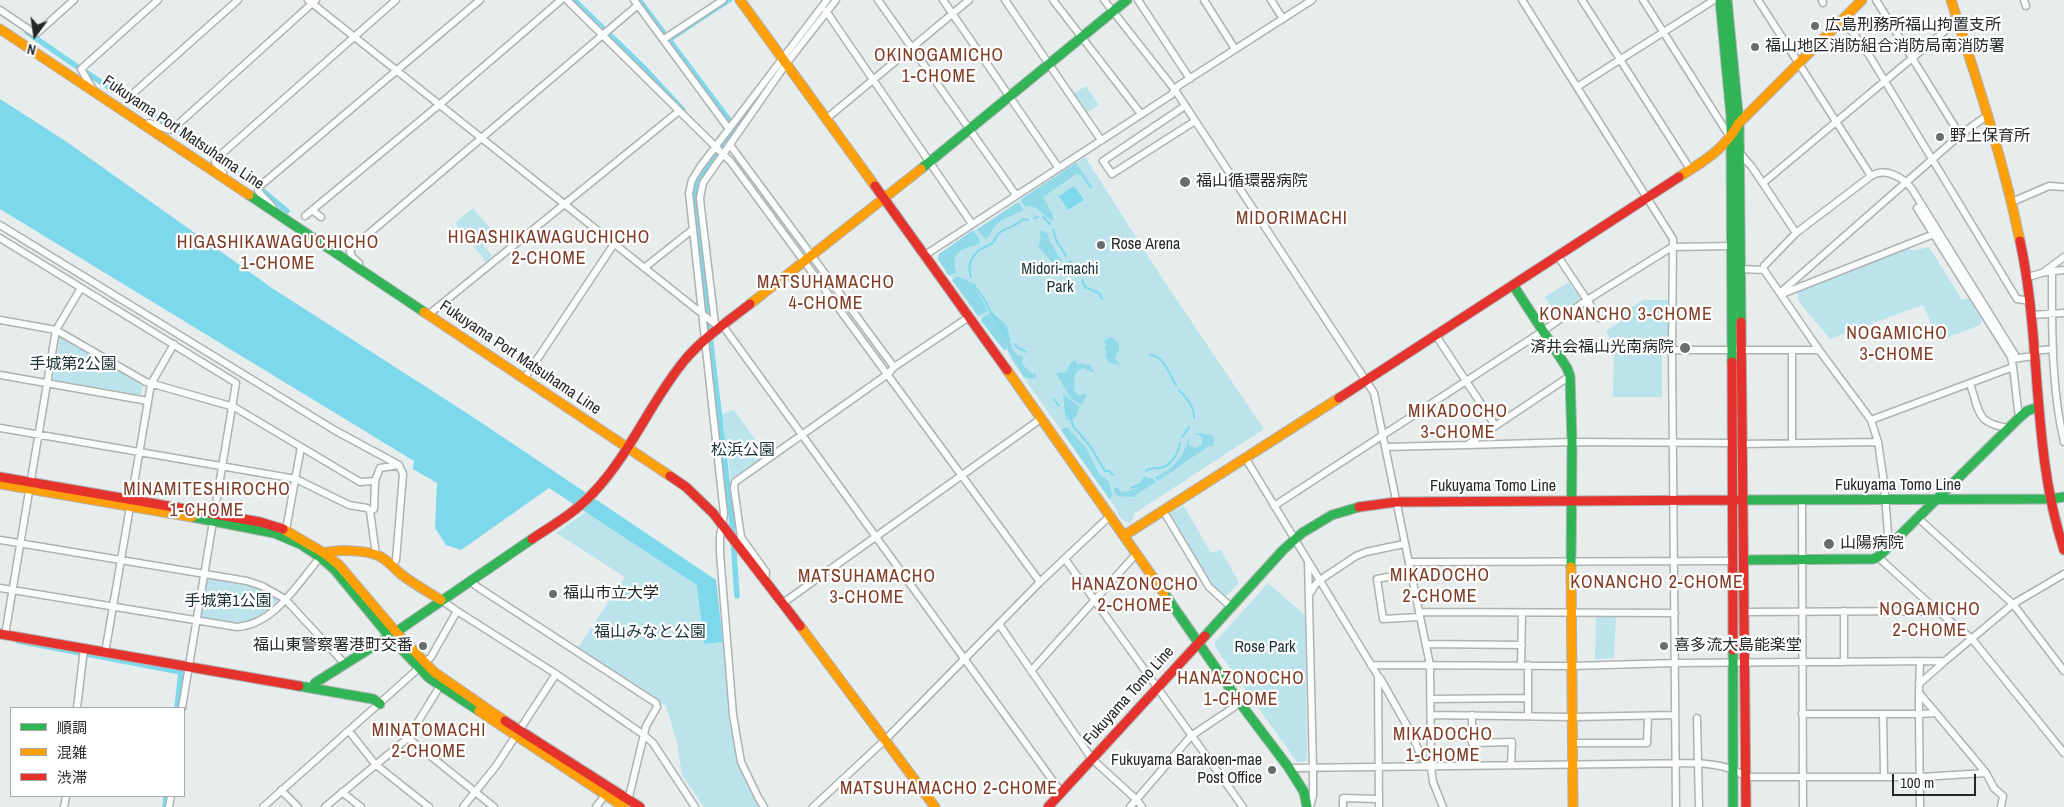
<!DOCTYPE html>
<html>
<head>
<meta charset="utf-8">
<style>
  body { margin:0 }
  #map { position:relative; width:2064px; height:807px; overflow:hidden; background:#e7eced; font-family:"Archivo Narrow","Noto Sans JP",sans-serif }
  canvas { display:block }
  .legend { position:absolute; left:10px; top:707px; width:175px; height:90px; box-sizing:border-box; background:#fff; border:1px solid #a7a9a9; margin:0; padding:6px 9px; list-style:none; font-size:15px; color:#242829 }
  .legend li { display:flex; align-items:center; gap:10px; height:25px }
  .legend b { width:25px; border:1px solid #a7a9a9 }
  .north { position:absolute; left:10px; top:10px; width:50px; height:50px; -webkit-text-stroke:4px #fff; paint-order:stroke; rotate:194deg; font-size:14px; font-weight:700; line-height:20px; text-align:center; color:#242829 }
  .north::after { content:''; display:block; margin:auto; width:18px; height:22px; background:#242829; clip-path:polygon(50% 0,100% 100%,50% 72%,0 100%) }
  .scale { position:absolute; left:1892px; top:774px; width:84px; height:22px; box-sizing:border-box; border:2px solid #242829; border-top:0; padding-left:6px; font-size:15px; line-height:18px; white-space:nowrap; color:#242829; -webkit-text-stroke:4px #fff; paint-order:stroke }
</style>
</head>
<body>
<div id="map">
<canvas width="2064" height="807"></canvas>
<ul class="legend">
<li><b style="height:6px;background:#30b455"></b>順調</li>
<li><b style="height:6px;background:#ff9f0a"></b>混雑</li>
<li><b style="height:6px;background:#e5322d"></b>渋滞</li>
</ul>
<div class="north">N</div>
<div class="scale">100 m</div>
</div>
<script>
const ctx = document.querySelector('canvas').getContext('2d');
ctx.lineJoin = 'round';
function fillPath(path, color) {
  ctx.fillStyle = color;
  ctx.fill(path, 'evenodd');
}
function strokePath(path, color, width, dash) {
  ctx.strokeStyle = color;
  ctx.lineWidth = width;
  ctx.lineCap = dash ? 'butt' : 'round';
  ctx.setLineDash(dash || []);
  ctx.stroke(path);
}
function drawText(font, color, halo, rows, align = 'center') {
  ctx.font = font + ' "Archivo Narrow","Noto Sans JP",sans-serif';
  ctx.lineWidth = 4.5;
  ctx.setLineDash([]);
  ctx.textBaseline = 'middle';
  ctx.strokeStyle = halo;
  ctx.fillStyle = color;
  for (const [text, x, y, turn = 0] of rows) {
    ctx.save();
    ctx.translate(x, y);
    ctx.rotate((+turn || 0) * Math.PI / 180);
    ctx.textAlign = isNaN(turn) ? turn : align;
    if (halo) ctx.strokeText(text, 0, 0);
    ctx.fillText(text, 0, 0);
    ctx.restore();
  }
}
fillPath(new Path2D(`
  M 1086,86 L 1099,105 L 1085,114 L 1073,94 Z
  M 1085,157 L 1164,281 L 1264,429 L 1135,513 L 1131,523 C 1122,521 1119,518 1116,508 L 1010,358 L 1007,349 L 1004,350 L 981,321 L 981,318 L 978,316 L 952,280 L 953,278 L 947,273 L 938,259 L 939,254 Z
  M 473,208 L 491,229 L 479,239 L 492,256 L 486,262 L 455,223 Z
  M 1929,247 L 1962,300 L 1968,298 L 1982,321 L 1980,325 L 1939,341 L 1923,305 L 1830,339 L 1799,302 L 1797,292 L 1910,248 L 1912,251 Z
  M 1569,282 L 1581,300 L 1556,314 L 1545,297 Z
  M 1643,300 L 1668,300 L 1669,336 L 1662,336 L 1662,397 L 1613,397 L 1614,347 L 1606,331 L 1620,322 L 1617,317 Z
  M 60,336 L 143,386 L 141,395 L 53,380 Z
  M 734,410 L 766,455 L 731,480 L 722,414 Z
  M 1184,506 L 1211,553 L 1221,550 L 1239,583 L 1225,597 L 1212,586 L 1170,513 Z
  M 586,512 L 698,585 L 704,644 L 723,642 C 729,698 729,757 759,807 L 704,807 L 682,775 L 677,742 L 666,706 L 577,649 L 625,577 L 556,533 Z
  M 207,578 L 255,587 L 278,599 C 250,628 237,625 200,617 Z
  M 1268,583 L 1305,615 L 1307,761 L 1297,762 L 1215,647 L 1215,642 Z
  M 1596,616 L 1616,616 L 1614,658 L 1595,659 Z`), '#bbe3ec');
fillPath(new Path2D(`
  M 1076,163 L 1093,188 L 1090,188 L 1081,175 L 1076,174 L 1043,197 L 1053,215 L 1053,221 C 1042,217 1038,203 1025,207 L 1021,199 Z
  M 1017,203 L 1019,203 L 1023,210 C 1015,215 1006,217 998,223 C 992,227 992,235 986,239 L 977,230 L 978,229 Z
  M 973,230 L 980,241 L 979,244 C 962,250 951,250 956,272 L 949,276 L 938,259 L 939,254 Z
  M 1042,230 L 1048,234 L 1049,240 L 1061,260 L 1058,263 L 1053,263 L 1038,246 L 1041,240 L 1040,233 Z
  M 957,276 L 970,282 L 983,301 L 988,311 L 978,316 L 952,280 Z
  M 992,312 C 996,317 1003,320 1007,327 C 1012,339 1007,352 1023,357 L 1022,364 L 1033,375 L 1034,372 L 1037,376 L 1032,379 L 1024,377 L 1007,349 L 1004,350 L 981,321 L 982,318 Z
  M 1111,337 L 1119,344 L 1119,349 L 1115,358 L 1120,365 L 1109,363 L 1105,354 L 1107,353 L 1104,348 L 1107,346 L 1104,341 Z
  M 1075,360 L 1078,365 L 1083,363 L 1086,366 L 1089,364 L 1095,373 L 1083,368 C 1072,372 1074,382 1075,392 L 1079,395 L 1087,394 L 1082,405 L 1071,399 L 1056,373 L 1066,372 L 1071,362 Z
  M 1063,394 L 1080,407 L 1075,418 L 1066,420 Z
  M 1067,427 L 1086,448 L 1099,474 L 1109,482 L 1112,494 L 1110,500 L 1061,430 Z
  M 1195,433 L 1212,435 L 1214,438 L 1213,446 L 1209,446 L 1158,481 L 1155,477 C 1174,469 1184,457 1189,437 L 1189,445 L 1195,448 L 1202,445 L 1202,437 Z
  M 1146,478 L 1152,478 L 1156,482 L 1133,497 L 1117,496 L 1114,491 L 1114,488 L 1117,487 L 1121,492 C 1132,492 1140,487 1146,478 Z`), '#8fd9e8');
fillPath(new Path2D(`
  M 0,99 L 67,142 L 272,288 L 476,419 L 716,580 L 723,642 L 704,644 L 697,585 L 549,488 L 461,550 L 446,545 L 435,528 L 437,483 L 413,469 L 414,461 L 0,209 Z
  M 1074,186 L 1084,200 L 1068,210 L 1059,196 Z`), '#7dd8eb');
strokePath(new Path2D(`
  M 1043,217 L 1050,224
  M 1034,218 L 1038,217
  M 1053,229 L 1056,240 L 1066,256
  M 1070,261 L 1079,275
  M 971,277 C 967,265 971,256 981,249 C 985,246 989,246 993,243 C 999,226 1011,231 1023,219 L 1028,220
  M 1082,280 L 1085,287 L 1099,293 L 1102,299
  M 973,284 L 985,300 L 989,309 L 1009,339
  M 1015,344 L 1017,347 L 1026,352
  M 1150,355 C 1164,355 1169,374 1176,385
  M 1179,390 C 1186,397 1195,408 1194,418
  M 1054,399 L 1059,406
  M 1065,408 L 1069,411 L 1073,426 L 1090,446 L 1105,471 L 1109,471 L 1113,475
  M 1182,437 L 1189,427
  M 1146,471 C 1151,467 1155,469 1161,468 C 1171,466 1179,452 1180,443
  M 1131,488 L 1141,484 L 1145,477`), '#7dd8eb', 2);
strokePath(new Path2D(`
  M 574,0 L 646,70 L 683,110
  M 639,0 L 735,128
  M 821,13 L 831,0
  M 27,32 L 79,68
  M 668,40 L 729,0
  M 84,71 L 170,127
  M 175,131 L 262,190 L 287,211
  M 737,596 L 732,523 L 694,199 L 697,183 L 701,175 L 770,80
  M 18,641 L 181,672 L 177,708
  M 165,807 L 166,796`), '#7dd8eb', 5.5);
const street = new Path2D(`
  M 308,0 L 715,324
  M 567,0 L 731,162 L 1040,582
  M 634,0 L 729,129
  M 878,0 L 1016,195
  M 943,0 L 1058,167
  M 1005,0 L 1101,140
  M 1053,0 L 1141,114
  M 1104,0 L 1175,90 L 1374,393 L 1430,665 L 1431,767 L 1433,782 L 1443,807
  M 1138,0 L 1190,79
  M 1204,0 L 1235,49
  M 1271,0 L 1283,19
  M 1522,0 L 1673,239 L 1672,350 L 1676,807
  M 1582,0 L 1690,169
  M 1643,0 L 1730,137
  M 1758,0 L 1871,176
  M 1822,0 L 1823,3
  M 1876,0 L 1960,135
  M 2024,0 L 2026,6
  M 0,10 L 34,33 L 37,33 L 74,0
  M 826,11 L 972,224
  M 1841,20 L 1854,34 L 1869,55 L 2017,299 L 2030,301
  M 664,39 L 723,0
  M 1577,87 L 1714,0
  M 94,91 L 81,69 L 158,0
  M 128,98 L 238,0
  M 1185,106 L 1103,161 L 1112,174 L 1195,121
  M 826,119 L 969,0
  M 143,125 L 150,123 L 169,130 L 175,127 L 316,0
  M 730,145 L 894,367
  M 1739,152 L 1752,167 L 1796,233
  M 223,178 L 223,172 L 215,162 L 217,158 L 396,0
  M 1763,183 L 1947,29 L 1959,24
  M 2012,202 L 2049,186 L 2064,187
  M 1922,205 L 1917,208 L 2011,357 L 2013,367
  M 312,210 L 321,217
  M 275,212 C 271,201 262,199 258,190 L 260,186 L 480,0
  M 305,216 L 439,105 L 561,0
  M 0,225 L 336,431 L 399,465 L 403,474 L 396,560 L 393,565
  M 0,238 L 236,383 L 182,708
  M 925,255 L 1171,95 L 1178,86 L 1312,0
  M 1557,255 L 1599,318
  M 644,268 L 692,230
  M 1740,269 L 1764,270
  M 359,270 L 359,263 L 352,257 L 350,251 L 352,248 L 638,5
  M 1764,270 L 1764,266 L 1796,233 L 1871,176 C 1885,167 1903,177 1912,189 L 2017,358
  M 1764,270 L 1819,350 L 1871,420 L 1878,442 L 1884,483 L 1889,546
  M 2045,271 L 2064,257
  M 2052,271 C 2052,328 2051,386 2064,442
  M 2028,277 L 2045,272 L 2064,270
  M 1781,292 L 1960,135 L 1988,115
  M 1782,294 L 1934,234
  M 428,315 L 679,111
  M 2031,315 L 2064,313
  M 0,320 L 56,330 L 146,382 L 234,407 L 360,482 L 375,481
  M 715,324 L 701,208 L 700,198 L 703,183 L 786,64 L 836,0
  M 723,326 L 1061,792
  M 1435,334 L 1495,425
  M 1672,350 L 1819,350
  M 1792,350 L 1792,442
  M 2033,351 L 2053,349
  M 2013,359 L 2033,356
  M 0,375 L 148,401
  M 524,379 L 614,244
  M 1970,384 C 1980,412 1976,424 2009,428
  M 1871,420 L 2013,367 L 2019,418
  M 0,428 L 296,479 L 349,505 L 367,508 L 370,511
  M 1741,444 L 1878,442
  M 1467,445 L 1572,442 L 1733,443
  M 1385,447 L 1467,445 L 1570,376
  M 1246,459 L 1378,676 L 1379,807
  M 1802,501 L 1803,807
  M 1274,506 L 1543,331 L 1587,300 L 1672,247 L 1732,246
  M 1164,512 L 1209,587 L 1230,606
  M 1918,518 L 2013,604 L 2064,671
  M 286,530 L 301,447
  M 0,540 L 247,581 L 262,586 L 285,599 L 344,663
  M 376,555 L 370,511 L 374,509 L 375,481 L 380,468 L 399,465
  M 1878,557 L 1933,607 L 1972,639 L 2064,753
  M 1065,559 L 1243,807
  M 1308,561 L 1313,768 L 1313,796 L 1310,807
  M 1409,562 L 1732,561
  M 1410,573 L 1377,579 L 1383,619 L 1420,617
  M 470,580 L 476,586 L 656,703 L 657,707 L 646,726 L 628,801
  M 765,580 L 766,572 L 741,537 L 734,488 L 735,482 L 888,374 L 894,367 L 969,317
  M 0,588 L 237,627 C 276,624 299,581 323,554
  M 1311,592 L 1315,585 L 1320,580 L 1356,556 L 1366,552 L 1404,544
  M 783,603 L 1042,418
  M 457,611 L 556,674 L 644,735 L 653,743 L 695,807
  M 1419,612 L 1675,613
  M 1744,612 L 1929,611 L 1933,607
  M 999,624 L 1092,759 L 1137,800 L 1142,807
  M 5,635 L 56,330 L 81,288
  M 1426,644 L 1522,645
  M 105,653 L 151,384 L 174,344
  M 1844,662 L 1844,611
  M 424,663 L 431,657 L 457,611 L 441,600
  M 1371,665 L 1572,666 L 1675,663 L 1945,661 L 2013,604 L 2064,574
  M 1521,665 L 1522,613
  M 1528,665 L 1528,716
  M 1031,671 L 1137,553
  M 1380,678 L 1410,731 L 1422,758 L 1430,767
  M 1919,684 L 1945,661
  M 1431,699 L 1528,698
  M 77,708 L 84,649
  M 1936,713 L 1986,773
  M 1802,714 L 1919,714 L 1919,693
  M 1883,714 L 1884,776
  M 1431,715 L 1573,717 L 1675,715
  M 1472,715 L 1472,743 L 1512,742 L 1511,765
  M 1697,718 L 1699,807
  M 349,731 L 375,764 L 429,807
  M 408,738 L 494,807
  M 1573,743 L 1647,743 L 1648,716
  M 1289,768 L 1698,763 C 1717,765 1730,766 1746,777 L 1921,777 L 1986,773 L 1994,788 L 2003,796 L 2001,807
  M 281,790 L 298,807
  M 342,792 L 361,807
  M 64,807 L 66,796
  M 169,807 L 171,796
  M 263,807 L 419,668
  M 325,807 L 408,738 L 440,686
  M 463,807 L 496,766 L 556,674
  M 596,807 L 605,795
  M 764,807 L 758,797 L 741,762 L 733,715 L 720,553 L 720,536 L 724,514 L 689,193 L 692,180 L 700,167 L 827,0
  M 813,807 L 885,740 L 1040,582 L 1111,515
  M 1130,807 L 1191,736 L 1240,703
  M 1343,807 L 1343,798 L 1378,799
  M 1920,807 L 1919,714 L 1936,713 L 1919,693 L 1920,661`);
const fast = new Path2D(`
  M 1720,0 L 1731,116 L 1732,362
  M 1727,0 L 1739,123 L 1741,322
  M 921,169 L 1127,0
  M 249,195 L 424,312
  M 1513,285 L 1567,368 L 1570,376 L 1572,442 L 1571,567
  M 1736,500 L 2051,499 L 2064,497
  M 192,517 L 274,533 L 300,544 L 320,557 L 334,569 L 389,636 L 429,678 L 479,711
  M 1744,560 L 1873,559 L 1878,557 L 2019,418 L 2027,411 L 2038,407
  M 1164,593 L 1240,703 L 1289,768 L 1304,792 L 1307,807
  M 1205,636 L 1283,550 L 1302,533 L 1332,515 L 1359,507
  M 1733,650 L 1733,807
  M 299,686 L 373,699 L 380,704
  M 314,688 L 315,683 L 396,632 L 532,539`);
const slow = new Path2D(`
  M 740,0 L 875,186
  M 1951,0 C 1977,80 2003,159 2020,241
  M 0,29 L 249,195
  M 1679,177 C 1704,161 1724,150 1739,123 L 1862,0
  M 750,304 L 921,169
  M 424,312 L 670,476
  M 1007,370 L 1164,593
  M 0,484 L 192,517
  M 283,529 L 324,553 L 339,565 L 396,632 L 434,672 L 505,721
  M 1125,535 L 1339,398
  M 324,553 C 337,549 369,550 381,557 C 390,562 394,569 402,575 C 414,584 428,592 441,600
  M 1571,567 L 1573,807
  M 800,626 L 935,807
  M 479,711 L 624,807`);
const jam = new Path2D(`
  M 875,186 L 1007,370
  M 2020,241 C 2042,342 2031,450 2064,550
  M 1741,322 L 1746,807
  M 1732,362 L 1733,650
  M 1339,398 L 1679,177
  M 670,476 L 686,487 L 713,513 L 800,626
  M 0,477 L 260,522 L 283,529
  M 1359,507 L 1396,502 L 1736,500
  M 532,539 C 553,525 576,512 593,493 C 629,456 651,401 684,361 C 702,339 727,322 750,304
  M 0,634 L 299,686
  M 505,721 L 640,807
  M 1048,807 L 1205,636`);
strokePath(street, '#aeb2b2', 9);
strokePath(fast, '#aeb2b2', 11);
strokePath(slow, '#aeb2b2', 11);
strokePath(jam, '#aeb2b2', 11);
strokePath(street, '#fbfcfc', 6);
strokePath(fast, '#30b455', 9);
strokePath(slow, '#ff9f0a', 9);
strokePath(jam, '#e5322d', 9);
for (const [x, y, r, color] of [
  [1815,26,5,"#686d6e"],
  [1755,47,5,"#686d6e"],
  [1940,137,5,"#686d6e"],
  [1185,182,6,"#686d6e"],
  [1101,245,5,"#686d6e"],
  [1685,348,6,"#686d6e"],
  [1829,544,6,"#686d6e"],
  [553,594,5,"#686d6e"],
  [423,646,5,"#686d6e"],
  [1664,646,5,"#686d6e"],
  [1272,770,5,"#686d6e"]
]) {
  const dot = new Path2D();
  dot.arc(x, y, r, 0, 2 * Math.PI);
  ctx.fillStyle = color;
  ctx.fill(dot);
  strokePath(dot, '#fff', 2);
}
drawText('16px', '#242829', '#fff', [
  ["広島刑務所福山拘置支所",1825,26],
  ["福山地区消防組合消防局南消防署",1765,47],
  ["野上保育所",1950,137],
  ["福山循環器病院",1196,182],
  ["Rose Arena",1111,245],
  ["済井会福山光南病院",1674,348,"right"],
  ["山陽病院",1840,544],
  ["福山市立大学",563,594],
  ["福山東警察署港町交番",413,646,"right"],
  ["喜多流大島能楽堂",1674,646],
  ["Fukuyama Barakoen-mae",1262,761,"right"],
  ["Post Office",1262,779,"right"]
], 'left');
drawText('16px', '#242829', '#fff', [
  ["Fukuyama Port Matsuhama Line",183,133,34],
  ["Fukuyama Port Matsuhama Line",520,358,34],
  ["Fukuyama Tomo Line",1898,486],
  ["Fukuyama Tomo Line",1493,487],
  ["Fukuyama Tomo Line",1129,696,-48]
]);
drawText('16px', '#1c3237', '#fff', [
  ["Midori-machi",1060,270],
  ["Park",1060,288],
  ["手城第2公園",73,365],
  ["松浜公園",743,451],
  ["手城第1公園",228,602],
  ["福山みなと公園",650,633],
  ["Rose Park",1265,648]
]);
ctx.letterSpacing = '1px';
drawText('18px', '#7f3c26', '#fff', [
  ["OKINOGAMICHO",939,56],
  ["1-CHOME",939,77],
  ["MIDORIMACHI",1292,219],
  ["HIGASHIKAWAGUCHICHO",549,238],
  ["2-CHOME",549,259],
  ["HIGASHIKAWAGUCHICHO",278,243],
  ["1-CHOME",278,264],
  ["MATSUHAMACHO",826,283],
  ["4-CHOME",826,304],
  ["KONANCHO 3-CHOME",1626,315],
  ["NOGAMICHO",1897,334],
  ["3-CHOME",1897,355],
  ["MIKADOCHO",1458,412],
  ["3-CHOME",1458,433],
  ["MINAMITESHIROCHO",207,490],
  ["1-CHOME",207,511],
  ["MIKADOCHO",1440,576],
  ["2-CHOME",1440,597],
  ["MATSUHAMACHO",867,577],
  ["3-CHOME",867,598],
  ["KONANCHO 2-CHOME",1657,583],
  ["HANAZONOCHO",1135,585],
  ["2-CHOME",1135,606],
  ["NOGAMICHO",1930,610],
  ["2-CHOME",1930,631],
  ["HANAZONOCHO",1241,679],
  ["1-CHOME",1241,700],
  ["MINATOMACHI",429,731],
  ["2-CHOME",429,752],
  ["MIKADOCHO",1443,735],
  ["1-CHOME",1443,756],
  ["MATSUHAMACHO 2-CHOME",949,789]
]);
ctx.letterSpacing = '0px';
</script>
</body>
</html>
